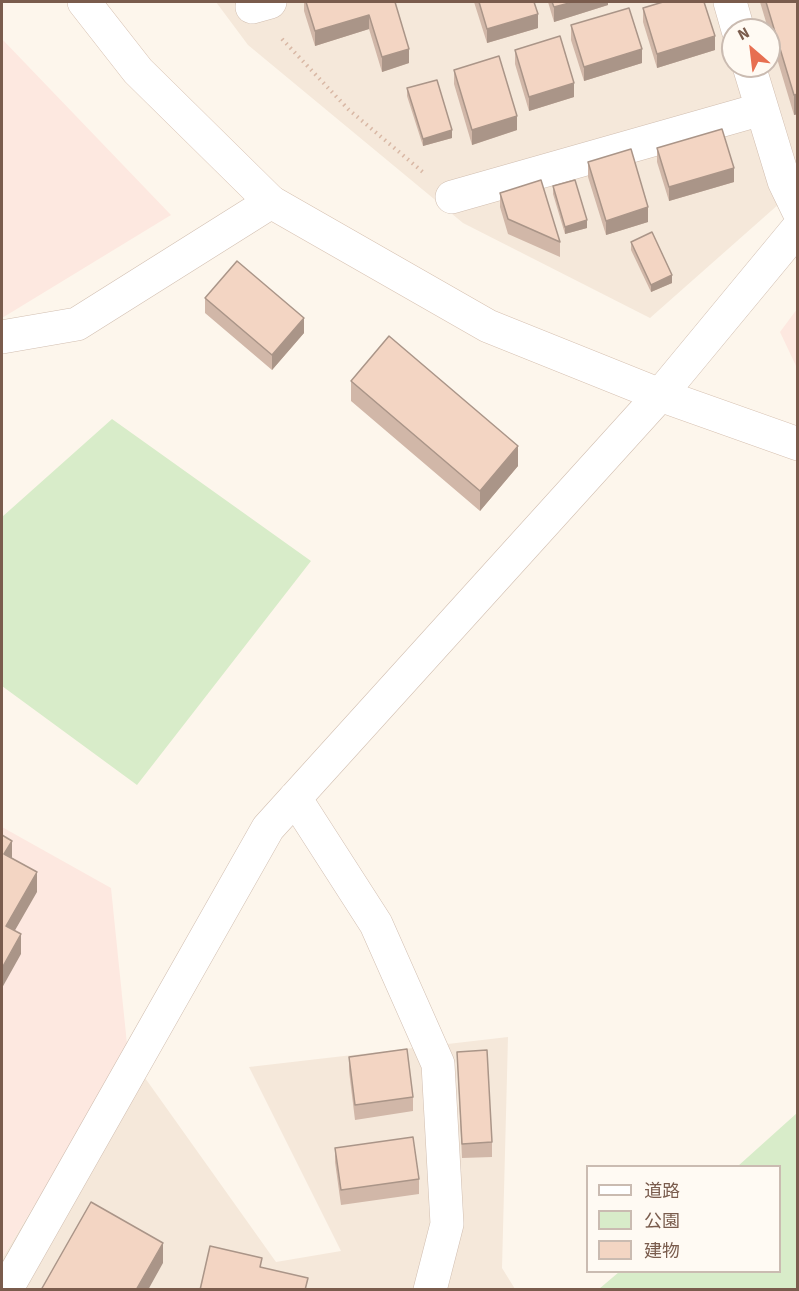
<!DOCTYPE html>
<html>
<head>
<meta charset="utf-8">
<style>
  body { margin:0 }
  #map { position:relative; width:799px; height:1291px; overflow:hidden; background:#fdf6ec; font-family:"Source Sans 3","Noto Sans JP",sans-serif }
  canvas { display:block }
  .frame { position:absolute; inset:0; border:3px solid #7a5c4d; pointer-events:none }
  .legend { position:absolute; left:586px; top:1165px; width:195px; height:108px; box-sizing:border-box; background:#fffaf3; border:2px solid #cabbb1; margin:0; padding:8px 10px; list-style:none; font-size:18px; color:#7a5c4d }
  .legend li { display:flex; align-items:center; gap:12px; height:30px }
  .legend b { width:30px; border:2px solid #cabbb1 }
  .north { position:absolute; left:721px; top:18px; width:60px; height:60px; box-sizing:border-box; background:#fffaf3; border:2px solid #cabbb1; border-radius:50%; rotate:332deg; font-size:16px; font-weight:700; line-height:24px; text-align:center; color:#7a5c4d }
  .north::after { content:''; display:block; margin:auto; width:21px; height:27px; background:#e76f51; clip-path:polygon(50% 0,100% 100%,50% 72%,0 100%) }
</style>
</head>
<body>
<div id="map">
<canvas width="799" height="1291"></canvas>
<div class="frame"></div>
<ul class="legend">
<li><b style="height:8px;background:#fff"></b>道路</li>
<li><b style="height:16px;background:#d8ecc9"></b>公園</li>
<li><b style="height:16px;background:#f3d5c3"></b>建物</li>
</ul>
<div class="north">N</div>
</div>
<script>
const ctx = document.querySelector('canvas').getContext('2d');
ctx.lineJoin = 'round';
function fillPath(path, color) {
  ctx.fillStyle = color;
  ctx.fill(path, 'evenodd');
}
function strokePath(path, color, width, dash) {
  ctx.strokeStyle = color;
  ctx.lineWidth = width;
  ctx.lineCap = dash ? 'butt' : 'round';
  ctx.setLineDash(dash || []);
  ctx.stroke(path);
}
fillPath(new Path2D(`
  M 216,2 L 797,2 L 797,188 L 650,318 L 463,223 L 248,45 ZM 733,30 L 769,30 L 769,66 L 733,66 Z
  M 508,1037 L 502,1268 L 515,1289 L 2,1289 L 2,1258 L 128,1054 L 276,1262 L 341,1251 L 249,1067 Z`), '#f5e8da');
fillPath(new Path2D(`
  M 2,39 L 171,215 L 2,318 Z
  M 797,309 L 797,368 L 780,332 Z
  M 2,827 L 111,888 L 128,1054 L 2,1258 Z`), '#fde8e0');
fillPath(new Path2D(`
  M 112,419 L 311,561 L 137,785 L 2,686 L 2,517 Z
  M 797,1113 L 797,1289 L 599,1289 L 619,1272 L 780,1272 L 780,1166 L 738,1166 Z`), '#d8ecc9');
const street = new Path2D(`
  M 730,2 L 738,30
  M 252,7 L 270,2
  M 749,66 L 784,181 L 798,210
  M 452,197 L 762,109
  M 2,337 L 77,324 L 271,202
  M 295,798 L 376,924 L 438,1064 L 447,1224 L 430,1290
  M 6,1290 L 268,828 L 660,395 L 798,228`);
const secondary = new Path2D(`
  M 84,2 L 138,71 L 271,202 L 488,326 L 660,395 L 798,444`);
strokePath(street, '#d1beb0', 34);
strokePath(secondary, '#d6c0b0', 34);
strokePath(new Path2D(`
  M 282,39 L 348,109 L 424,173`), '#d9b8a5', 4, [1.5, 4.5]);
strokePath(street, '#fff', 33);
strokePath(secondary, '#fff', 33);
fillPath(new Path2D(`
  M 304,2 L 395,2 L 409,63 L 382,72 L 369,29 L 315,46 L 304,11 Z
  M 474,2 L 534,2 L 538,28 L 487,43 Z
  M 548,2 L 608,2 L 608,5 L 554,22 Z
  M 760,2 L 798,2 L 798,114 L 794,115 Z
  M 643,8 L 715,50 L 657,68 L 643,22 Z
  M 571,25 L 642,63 L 584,81 L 571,40 Z
  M 515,50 L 574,97 L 529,111 L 515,64 Z
  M 454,70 L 517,130 L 472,145 L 454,84 Z
  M 407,88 L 452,138 L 423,146 L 407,96 Z
  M 657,148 L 734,182 L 669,201 L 657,162 Z
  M 588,162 L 648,222 L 606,235 L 588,177 Z
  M 553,186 L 587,228 L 565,234 L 553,194 Z
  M 500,193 L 560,242 L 560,257 L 508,234 L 500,207 Z
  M 631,242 L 672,283 L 651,292 L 631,250 Z
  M 205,298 L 304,333 L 272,370 L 205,313 Z
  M 351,381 L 518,466 L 480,511 L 351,401 Z
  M 457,1052 L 492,1142 L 492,1157 L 462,1158 Z
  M 349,1057 L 413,1097 L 413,1111 L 355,1120 L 349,1071 Z
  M 335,1148 L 419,1179 L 419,1194 L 341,1205 L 335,1162 Z`), '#d1b7a8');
fillPath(new Path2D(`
  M 573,2 L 608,2 L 608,5 L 554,22 L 554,7 Z
  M 538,14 L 538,28 L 487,43 L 487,29 Z
  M 369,15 L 369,29 L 315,46 L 315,31 Z
  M 715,36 L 715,50 L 657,68 L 657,54 Z
  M 409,49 L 409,63 L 382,72 L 382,57 Z
  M 642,49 L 642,63 L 584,81 L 584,67 Z
  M 574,83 L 574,97 L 529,111 L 529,97 Z
  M 798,94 L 798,114 L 794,115 L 794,95 Z
  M 517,116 L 517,130 L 472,145 L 472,130 Z
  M 452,130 L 452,138 L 423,146 L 423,139 Z
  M 734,168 L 734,182 L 669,201 L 669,187 Z
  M 648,207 L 648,222 L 606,235 L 606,221 Z
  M 587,220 L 587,228 L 565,234 L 565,227 Z
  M 672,275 L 672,283 L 651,292 L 651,285 Z
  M 304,318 L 304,333 L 272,370 L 272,355 Z
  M 518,446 L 518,466 L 480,511 L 480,491 Z
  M 12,841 L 12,861 L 4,854 Z
  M 37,872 L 37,892 L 6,946 L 6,926 Z
  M 21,934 L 21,954 L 2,988 L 2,968 Z
  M 163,1243 L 163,1263 L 148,1290 L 136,1290 Z`), '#aa9588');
const building = new Path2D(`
  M 306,2 L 395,2 L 409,49 L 382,57 L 369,15 L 315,31 Z
  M 479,2 L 534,2 L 538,14 L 487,29 Z
  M 552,2 L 573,2 L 554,7 Z
  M 663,2 L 704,2 L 715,36 L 657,54 L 643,8 Z
  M 766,2 L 798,2 L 798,94 L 794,95 Z
  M 629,8 L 642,49 L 584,67 L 571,25 Z
  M 560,36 L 574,83 L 529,97 L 515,50 Z
  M 499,56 L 517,116 L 472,130 L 454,70 Z
  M 437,80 L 452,130 L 423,139 L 407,88 Z
  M 722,129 L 734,168 L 669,187 L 657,148 Z
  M 631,149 L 648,207 L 606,221 L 588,162 Z
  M 541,180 L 560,242 L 508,219 L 500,193 Z
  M 575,180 L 587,220 L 565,227 L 553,186 Z
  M 652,232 L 672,275 L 651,285 L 631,242 Z
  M 237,261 L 304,318 L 272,355 L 205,298 Z
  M 389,336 L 518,446 L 480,491 L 351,381 Z
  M 2,835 L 12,841 L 4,854 L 37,872 L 6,926 L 21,934 L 2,968 Z
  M 407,1049 L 413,1097 L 355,1105 L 349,1057 Z
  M 487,1050 L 492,1142 L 462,1144 L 457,1052 Z
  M 413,1137 L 419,1179 L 341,1190 L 335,1148 Z
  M 91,1202 L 163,1243 L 136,1290 L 41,1290 Z
  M 210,1246 L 262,1258 L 260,1267 L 308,1278 L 305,1290 L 200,1290 Z`);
fillPath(building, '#f3d5c3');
strokePath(building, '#aa9588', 1.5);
</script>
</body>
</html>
